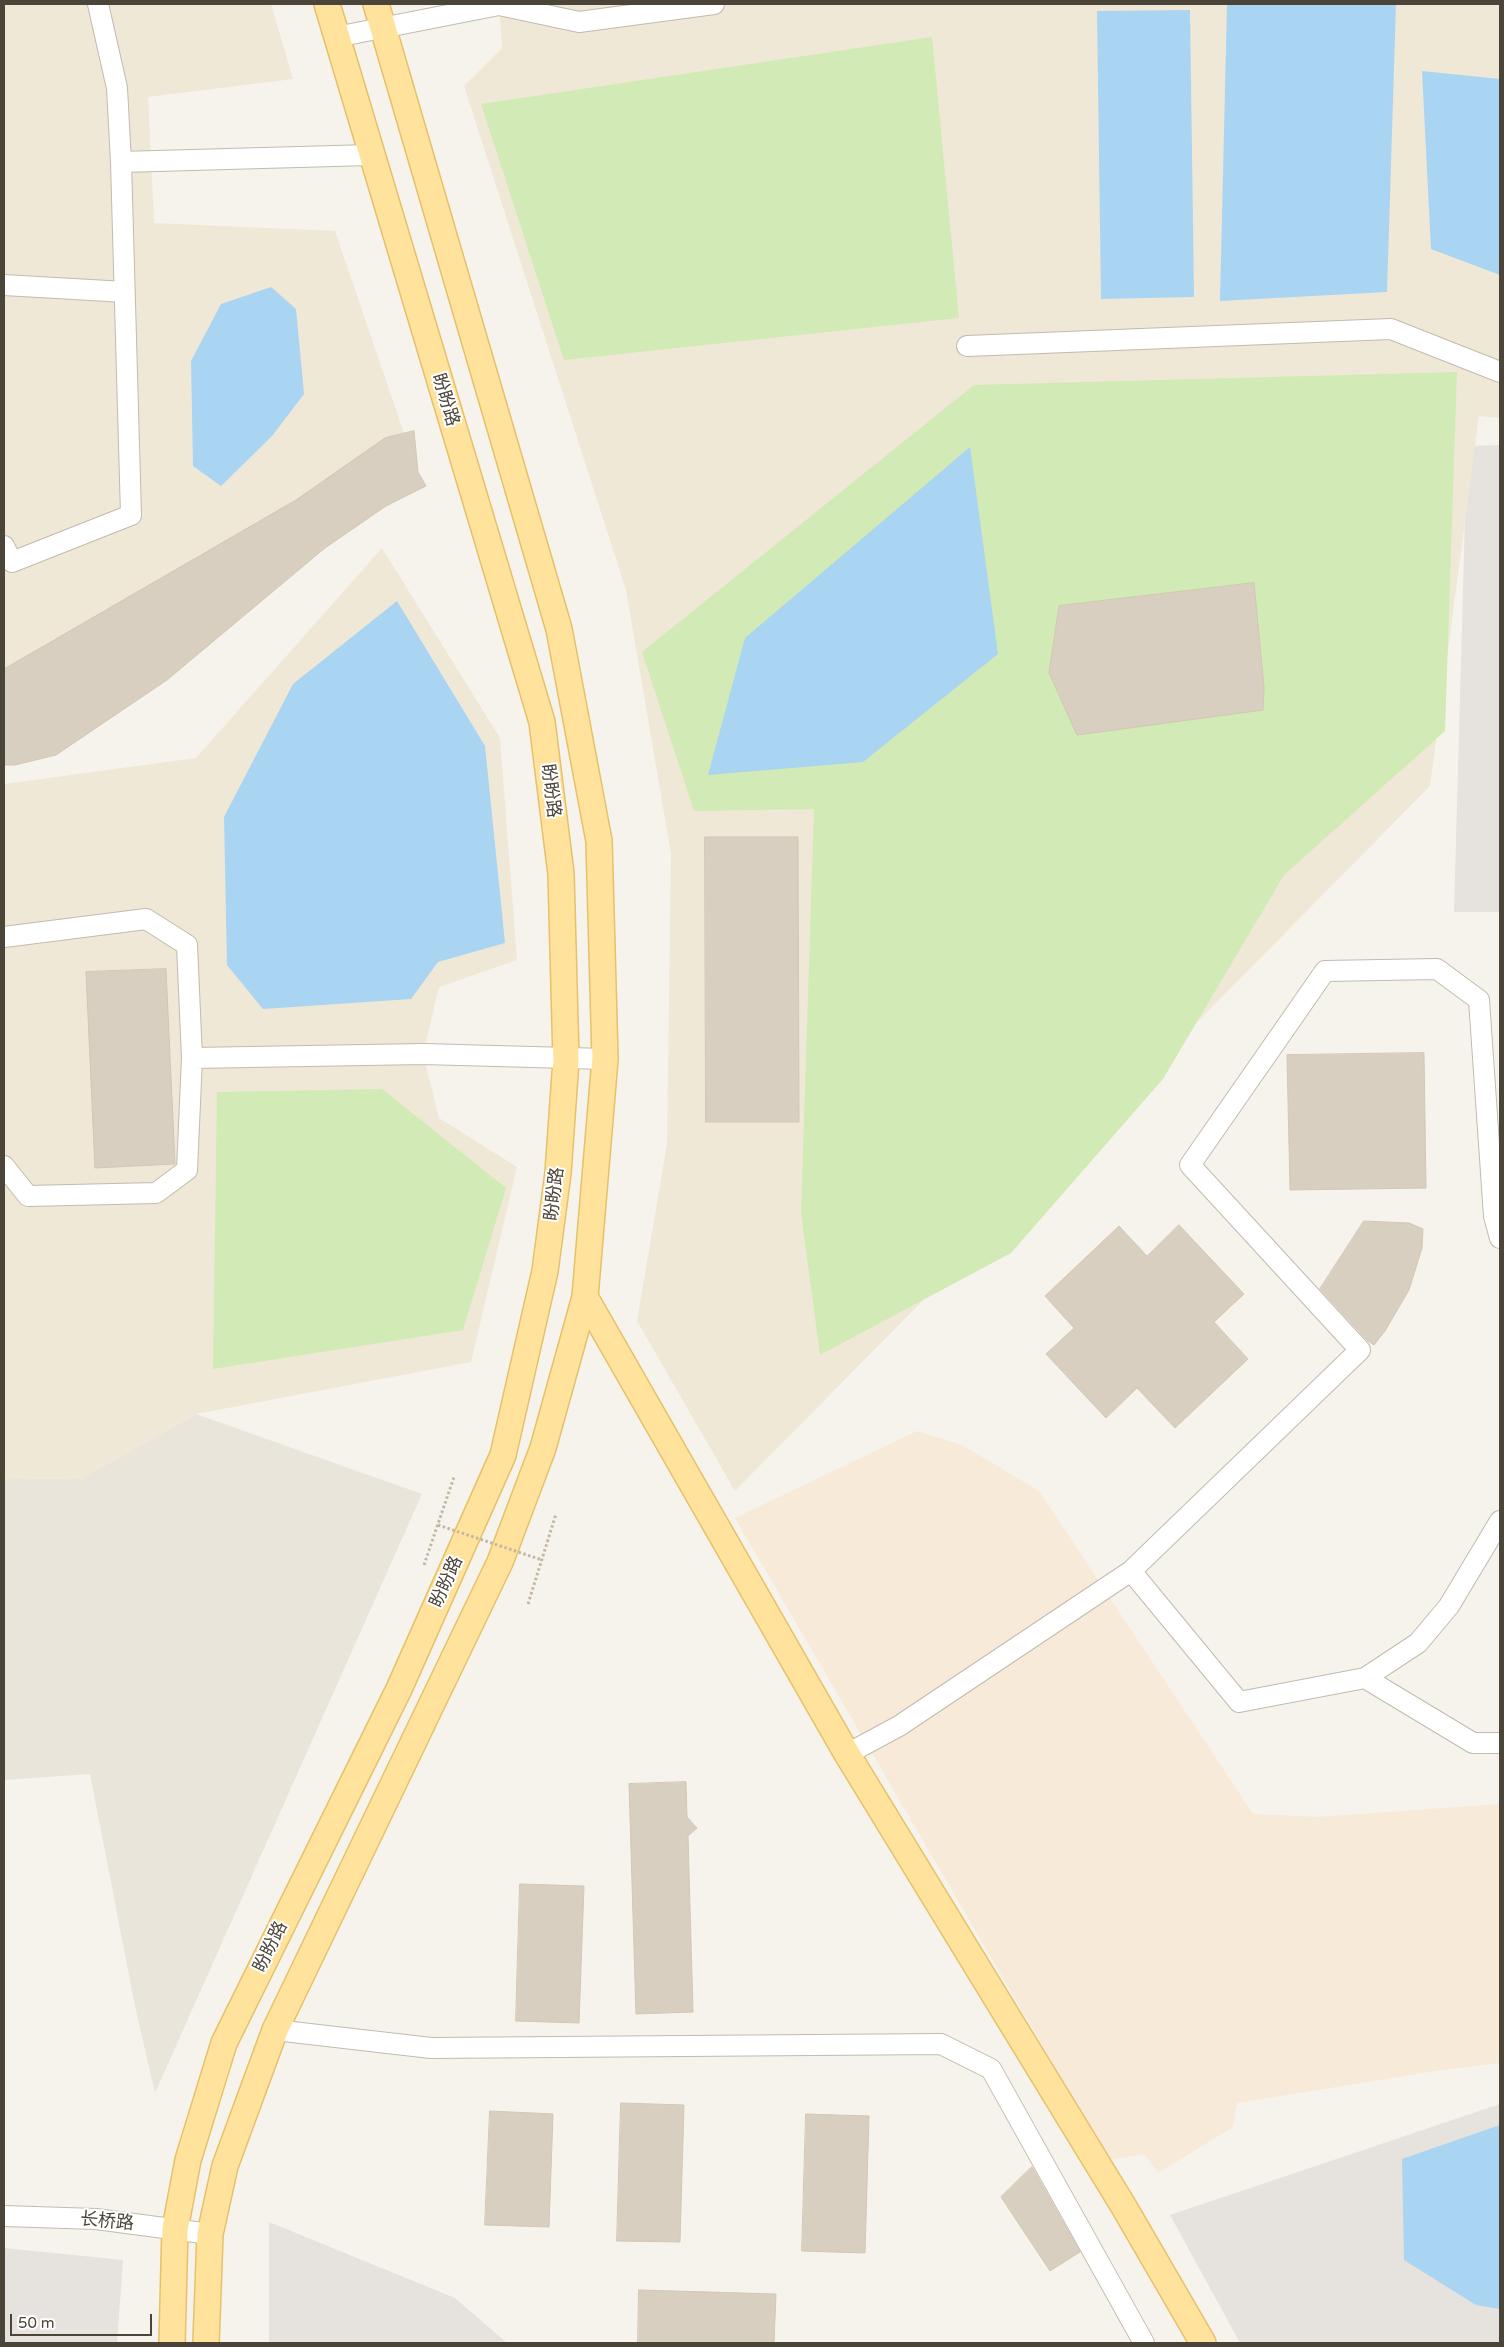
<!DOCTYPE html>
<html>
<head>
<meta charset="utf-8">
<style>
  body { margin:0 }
  #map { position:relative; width:1504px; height:2347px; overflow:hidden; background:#f6f3ec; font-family:"Varela Round",sans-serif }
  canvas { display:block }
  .frame { position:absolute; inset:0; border:5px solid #4b4439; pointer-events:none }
  .scale { position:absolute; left:10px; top:2314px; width:142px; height:22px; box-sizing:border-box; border:2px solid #4b4439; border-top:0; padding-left:6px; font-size:15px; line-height:18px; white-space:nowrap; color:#4b4439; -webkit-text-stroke:4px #fff; paint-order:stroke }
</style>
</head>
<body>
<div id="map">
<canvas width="1504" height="2347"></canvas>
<div class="frame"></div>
<div class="scale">50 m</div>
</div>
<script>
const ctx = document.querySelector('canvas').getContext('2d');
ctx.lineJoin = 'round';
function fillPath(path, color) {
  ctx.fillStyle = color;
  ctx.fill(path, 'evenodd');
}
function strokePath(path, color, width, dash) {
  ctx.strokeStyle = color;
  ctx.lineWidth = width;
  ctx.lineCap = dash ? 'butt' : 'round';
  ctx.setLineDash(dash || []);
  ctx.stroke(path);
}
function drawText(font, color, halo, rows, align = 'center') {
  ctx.font = font + ' "Varela Round","Noto Sans SC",sans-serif';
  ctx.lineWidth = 4;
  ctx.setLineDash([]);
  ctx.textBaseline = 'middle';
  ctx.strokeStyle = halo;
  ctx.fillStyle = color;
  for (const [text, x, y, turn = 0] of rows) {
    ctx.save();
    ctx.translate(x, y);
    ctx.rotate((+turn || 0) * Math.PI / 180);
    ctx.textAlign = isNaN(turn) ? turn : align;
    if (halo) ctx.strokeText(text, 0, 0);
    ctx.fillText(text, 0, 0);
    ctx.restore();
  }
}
fillPath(new Path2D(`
  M 196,1414 L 422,1494 L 155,2093 L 135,2006 L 90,1774 L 4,1780 L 4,1478 L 80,1479 Z`), '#eae5da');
fillPath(new Path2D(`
  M 917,1431 L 962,1445 L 1039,1491 L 1253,1814 L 1318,1817 L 1500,1804 L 1500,2063 L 1442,2070 L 1237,2103 L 1233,2127 L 1158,2173 L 1144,2154 L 1109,2160 L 735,1518 Z`), '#f7ead8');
fillPath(new Path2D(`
  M 1500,445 L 1500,912 L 1454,912 L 1467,446 Z
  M 1500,2104 L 1500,2343 L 1240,2343 L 1170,2215 Z
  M 269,2222 L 455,2298 L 507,2343 L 269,2343 Z
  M 4,2248 L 123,2260 L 117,2343 L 4,2343 Z`), '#e6e2dd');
fillPath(new Path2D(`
  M 4,4 L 271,4 L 293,79 L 148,97 L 154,223 L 335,231 L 407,442 L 4,680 Z
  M 499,4 L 1500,4 L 1500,418 L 1479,416 L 1430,786 L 735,1491 L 637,1321 L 667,1144 L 671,854 L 626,590 L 464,86 L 502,48 Z
  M 382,548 L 500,738 L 517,960 L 439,987 L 423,1054 L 439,1118 L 517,1167 L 471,1362 L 196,1414 L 80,1479 L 4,1478 L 4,784 L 196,758 Z`), '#efe8d6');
fillPath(new Path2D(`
  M 932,37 L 959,318 L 564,360 L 481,104 Z
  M 1457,372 L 1445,731 L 1284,875 L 1163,1079 L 1011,1253 L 820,1355 L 801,1213 L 814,809 L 694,811 L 642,652 L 974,385 Z
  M 382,1089 L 506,1188 L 463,1330 L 213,1369 L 217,1092 Z`), '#d2eab5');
fillPath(new Path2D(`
  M 1227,4 L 1396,4 L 1387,292 L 1220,301 Z
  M 1190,10 L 1194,297 L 1101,299 L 1097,11 Z
  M 1422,71 L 1500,79 L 1500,275 L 1431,249 Z
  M 271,287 L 296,309 L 304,394 L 272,436 L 221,486 L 193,466 L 191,361 L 221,304 Z
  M 970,447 L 998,654 L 863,762 L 708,775 L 745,638 Z
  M 397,601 L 485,746 L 505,943 L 438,962 L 411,999 L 263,1009 L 227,965 L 224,817 L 293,684 Z
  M 1500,2125 L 1500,2309 L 1476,2305 L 1404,2260 L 1402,2159 Z`), '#a9d4f2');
const building = new Path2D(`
  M 414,431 L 418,472 L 426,486 L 386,506 L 325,548 L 167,680 L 56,755 L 15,765 L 4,765 L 4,669 L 296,500 L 385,438 Z
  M 1254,583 L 1264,687 L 1263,710 L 1077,735 L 1049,673 L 1059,606 Z
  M 705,837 L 798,837 L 799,1122 L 706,1122 Z
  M 166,969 L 175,1164 L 95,1168 L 86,972 Z
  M 1424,1053 L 1426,1188 L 1290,1190 L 1287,1055 Z
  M 1364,1221 L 1409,1223 L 1423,1229 L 1422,1248 L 1409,1290 L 1385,1331 L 1374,1345 L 1368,1341 L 1320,1289 Z
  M 1179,1225 L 1244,1294 L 1214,1322 L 1248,1359 L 1175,1428 L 1137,1388 L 1106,1418 L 1046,1354 L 1074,1328 L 1045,1296 L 1119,1226 L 1147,1256 Z
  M 686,1782 L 687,1817 L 697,1828 L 688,1836 L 693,2012 L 636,2014 L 629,1784 Z
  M 520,1884 L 584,1886 L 579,2023 L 516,2021 Z
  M 621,2103 L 684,2105 L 680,2242 L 617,2241 Z
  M 490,2111 L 553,2114 L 549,2227 L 485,2225 Z
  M 806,2114 L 869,2116 L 865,2253 L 802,2251 Z
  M 1032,2167 L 1080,2252 L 1050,2271 L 1001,2197 Z
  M 639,2290 L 776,2294 L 774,2343 L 638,2343 Z`);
fillPath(building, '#d8cfc1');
strokePath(building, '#d3c7b4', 1);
const minor = new Path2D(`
  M 499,5 L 579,22 L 714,4
  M 336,37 L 504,4
  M 121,162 L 370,155
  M 4,285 L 125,292
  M 967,346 L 1391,329 L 1500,372
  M 4,546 L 12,562 L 131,515 L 121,162 L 117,88 L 98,4
  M 4,937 L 146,919 L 187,945 L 192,1058 L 187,1170 L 156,1193 L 28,1196 L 4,1166
  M 192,1058 L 423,1054 L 605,1059
  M 1131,1571 L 1239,1702 L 1365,1678 L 1418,1643 L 1449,1606 L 1500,1521
  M 1365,1678 L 1473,1743 L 1500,1743
  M 847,1754 L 899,1726 L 1131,1571 L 1360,1350 L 1190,1165 L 1325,971 L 1437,969 L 1479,1000 L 1494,1216 L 1500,1238
  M 275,2030 L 431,2048 L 941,2044 L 991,2069 L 1144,2343
  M 4,2216 L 96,2219 L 210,2234`);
const major = new Path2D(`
  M 585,1297 L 847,1754 L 1124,2207 L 1203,2343
  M 172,2343 L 175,2229 L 188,2160 L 224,2043 L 399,1689 L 503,1455 L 545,1271 L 558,1173 L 566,1060 L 561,874 L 542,722 L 327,4
  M 206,2343 L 210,2234 L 225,2166 L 275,2030 L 500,1562 L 543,1448 L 585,1297 L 605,1059 L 599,841 L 559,629 L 376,4`);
strokePath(minor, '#c2bbae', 22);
strokePath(major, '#e6c16a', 28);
strokePath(new Path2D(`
  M 424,1565 L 454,1477
  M 528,1604 L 556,1514`), '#c4b79f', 3, [2.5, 2.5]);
strokePath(minor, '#fff', 20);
strokePath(major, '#ffe39c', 25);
strokePath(new Path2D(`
  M 438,1525 L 542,1560`), '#c4b79f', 3, [2.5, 2.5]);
drawText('18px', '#4b4439', '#fff', [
  ["盼盼路",445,400,73],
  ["盼盼路",550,791,83],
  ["盼盼路",555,1194,-83],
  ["盼盼路",447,1582,-66],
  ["盼盼路",271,1947,-64],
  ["长桥路",107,2222,5]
]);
</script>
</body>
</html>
